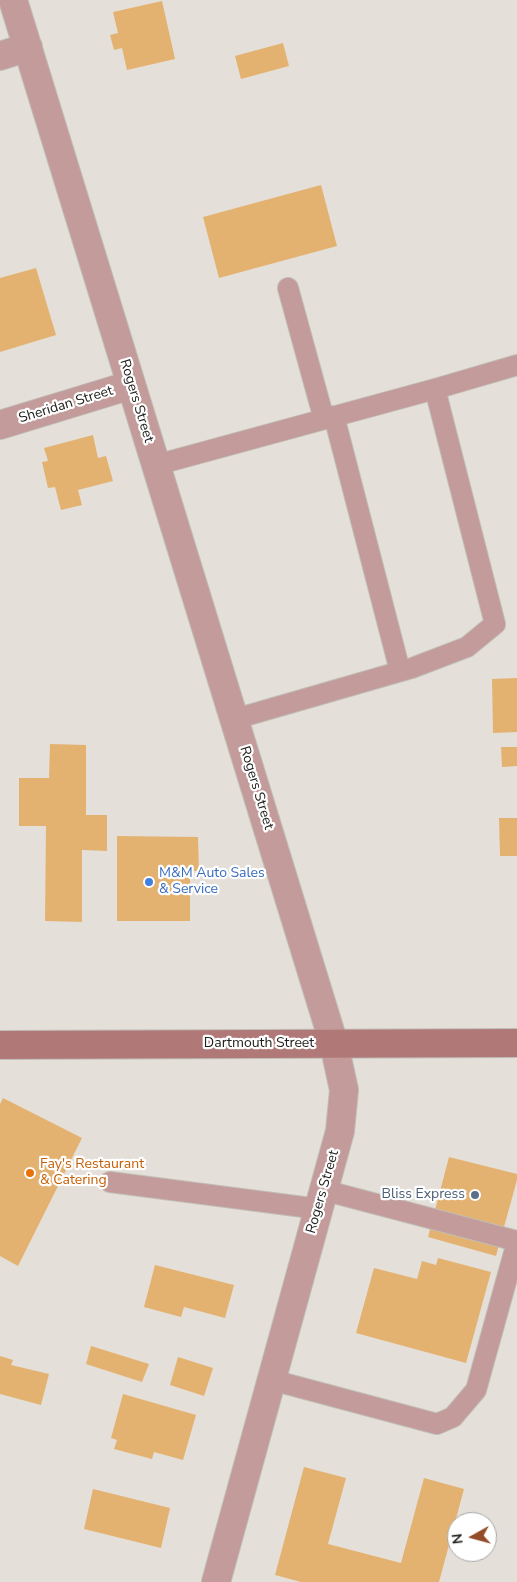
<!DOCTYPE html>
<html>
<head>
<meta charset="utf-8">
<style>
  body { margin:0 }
  #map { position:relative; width:517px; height:1582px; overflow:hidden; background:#e4dfd9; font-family:"Nunito Sans",sans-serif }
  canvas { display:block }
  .north { position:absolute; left:447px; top:1512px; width:50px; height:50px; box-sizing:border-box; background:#fff; border:1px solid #a6a6a5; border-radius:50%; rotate:263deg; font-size:14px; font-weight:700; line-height:20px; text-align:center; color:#21201d }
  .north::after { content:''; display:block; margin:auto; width:18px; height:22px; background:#934b28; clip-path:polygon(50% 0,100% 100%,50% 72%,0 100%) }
</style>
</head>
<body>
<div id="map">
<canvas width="517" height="1582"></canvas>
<div class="north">N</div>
</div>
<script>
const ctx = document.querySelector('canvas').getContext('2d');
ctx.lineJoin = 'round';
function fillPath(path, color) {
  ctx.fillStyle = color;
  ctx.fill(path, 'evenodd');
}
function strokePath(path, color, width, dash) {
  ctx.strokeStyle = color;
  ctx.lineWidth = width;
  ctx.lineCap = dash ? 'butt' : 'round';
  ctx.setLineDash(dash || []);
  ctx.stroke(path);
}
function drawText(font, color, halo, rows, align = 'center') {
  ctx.font = font + ' "Nunito Sans",sans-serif';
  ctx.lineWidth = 4.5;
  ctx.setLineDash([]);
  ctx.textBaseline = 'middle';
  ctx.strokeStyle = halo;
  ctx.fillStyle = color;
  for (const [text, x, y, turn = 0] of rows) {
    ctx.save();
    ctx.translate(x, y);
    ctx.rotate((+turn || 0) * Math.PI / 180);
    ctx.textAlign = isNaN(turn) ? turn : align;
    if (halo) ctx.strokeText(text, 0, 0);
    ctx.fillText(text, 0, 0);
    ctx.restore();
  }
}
fillPath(new Path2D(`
  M 162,1 L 175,59 L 127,70 L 122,48 L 114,50 L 110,35 L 118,33 L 113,12 Z
  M 283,43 L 289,66 L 241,79 L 235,56 Z
  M 321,185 L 337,246 L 219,278 L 203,217 Z
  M 36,268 L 56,335 L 0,352 L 0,278 Z
  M 93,435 L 98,458 L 106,456 L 113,481 L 78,490 L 82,505 L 61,510 L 55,487 L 48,488 L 42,462 L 48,461 L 44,448 Z
  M 517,678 L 517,732 L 493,733 L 492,679 Z
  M 50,744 L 86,745 L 86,815 L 107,815 L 107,851 L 82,850 L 82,922 L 45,921 L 46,826 L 19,826 L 19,778 L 49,778 Z
  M 501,747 L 517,747 L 517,766 L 502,767 Z
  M 499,818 L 517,818 L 517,856 L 500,856 Z
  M 117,836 L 198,837 L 199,871 L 190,871 L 190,921 L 117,921 Z
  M 3,1098 L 82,1138 L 18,1266 L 0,1256 L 0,1104 Z
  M 449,1157 L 517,1174 L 517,1180 L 496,1256 L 428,1237 Z
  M 438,1258 L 491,1272 L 466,1363 L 356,1333 L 374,1268 L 417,1279 L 422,1261 L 436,1265 Z
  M 155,1265 L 234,1285 L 225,1318 L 184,1307 L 181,1317 L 144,1307 Z
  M 91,1346 L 149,1364 L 142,1382 L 86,1364 Z
  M 0,1356 L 13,1360 L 11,1365 L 49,1374 L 41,1405 L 0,1394 Z
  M 178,1357 L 213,1368 L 204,1396 L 170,1385 Z
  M 123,1394 L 196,1415 L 183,1460 L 154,1452 L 152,1459 L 114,1449 L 117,1440 L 111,1438 Z
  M 304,1467 L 346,1478 L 328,1544 L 401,1563 L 424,1478 L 464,1489 L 439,1582 L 301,1582 L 275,1575 Z
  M 93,1489 L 170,1508 L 161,1548 L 84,1529 Z`), '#e4b270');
const service = new Path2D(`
  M 288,288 L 324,419
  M 334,416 L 400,671
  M 156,465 L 435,389 L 517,365
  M 235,719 L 412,668 L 467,647 L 495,624 L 435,389
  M 110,1182 L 319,1209
  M 323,1190 L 517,1241
  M 272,1380 L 437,1424 L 453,1417 L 476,1390 L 517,1242`);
const minor = new Path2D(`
  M 13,0 L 334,1044
  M 0,56 L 28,47
  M 0,425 L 131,385`);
const tertiary = new Path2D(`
  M 216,1582 L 340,1131 L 344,1090 L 334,1044`);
const secondary = new Path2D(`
  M 0,1045 L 517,1043`);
strokePath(service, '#c1bdb7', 22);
strokePath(minor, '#c1bdb7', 30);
strokePath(tertiary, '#c1bdb7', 30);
strokePath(secondary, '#c1bdb7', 30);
strokePath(service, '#c29b9a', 20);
strokePath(minor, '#c29b9a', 28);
strokePath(tertiary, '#c29b9a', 28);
strokePath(secondary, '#b07978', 28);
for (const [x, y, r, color] of [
  [149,882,5,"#3f7fe0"],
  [30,1173,5,"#e8710a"],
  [475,1195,5,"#5c6f8a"]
]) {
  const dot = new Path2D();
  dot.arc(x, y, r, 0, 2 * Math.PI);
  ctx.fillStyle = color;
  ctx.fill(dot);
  strokePath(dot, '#fff', 2);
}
drawText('14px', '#21201d', '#fff', [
  ["Rogers Street",136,401,73],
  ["Sheridan Street",66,405,-17],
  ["Rogers Street",256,788,73],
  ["Dartmouth Street",259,1044],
  ["Rogers Street",323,1192,-74]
]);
drawText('14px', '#366cbe', '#fff', [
  ["M&M Auto Sales",159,874],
  ["& Service",159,890]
], 'left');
drawText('14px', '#c56008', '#fff', [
  ["Fay's Restaurant",40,1165],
  ["& Catering",40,1181]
], 'left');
drawText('14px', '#4e5e75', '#fff', [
  ["Bliss Express",465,1195]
], 'right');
</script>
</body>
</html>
